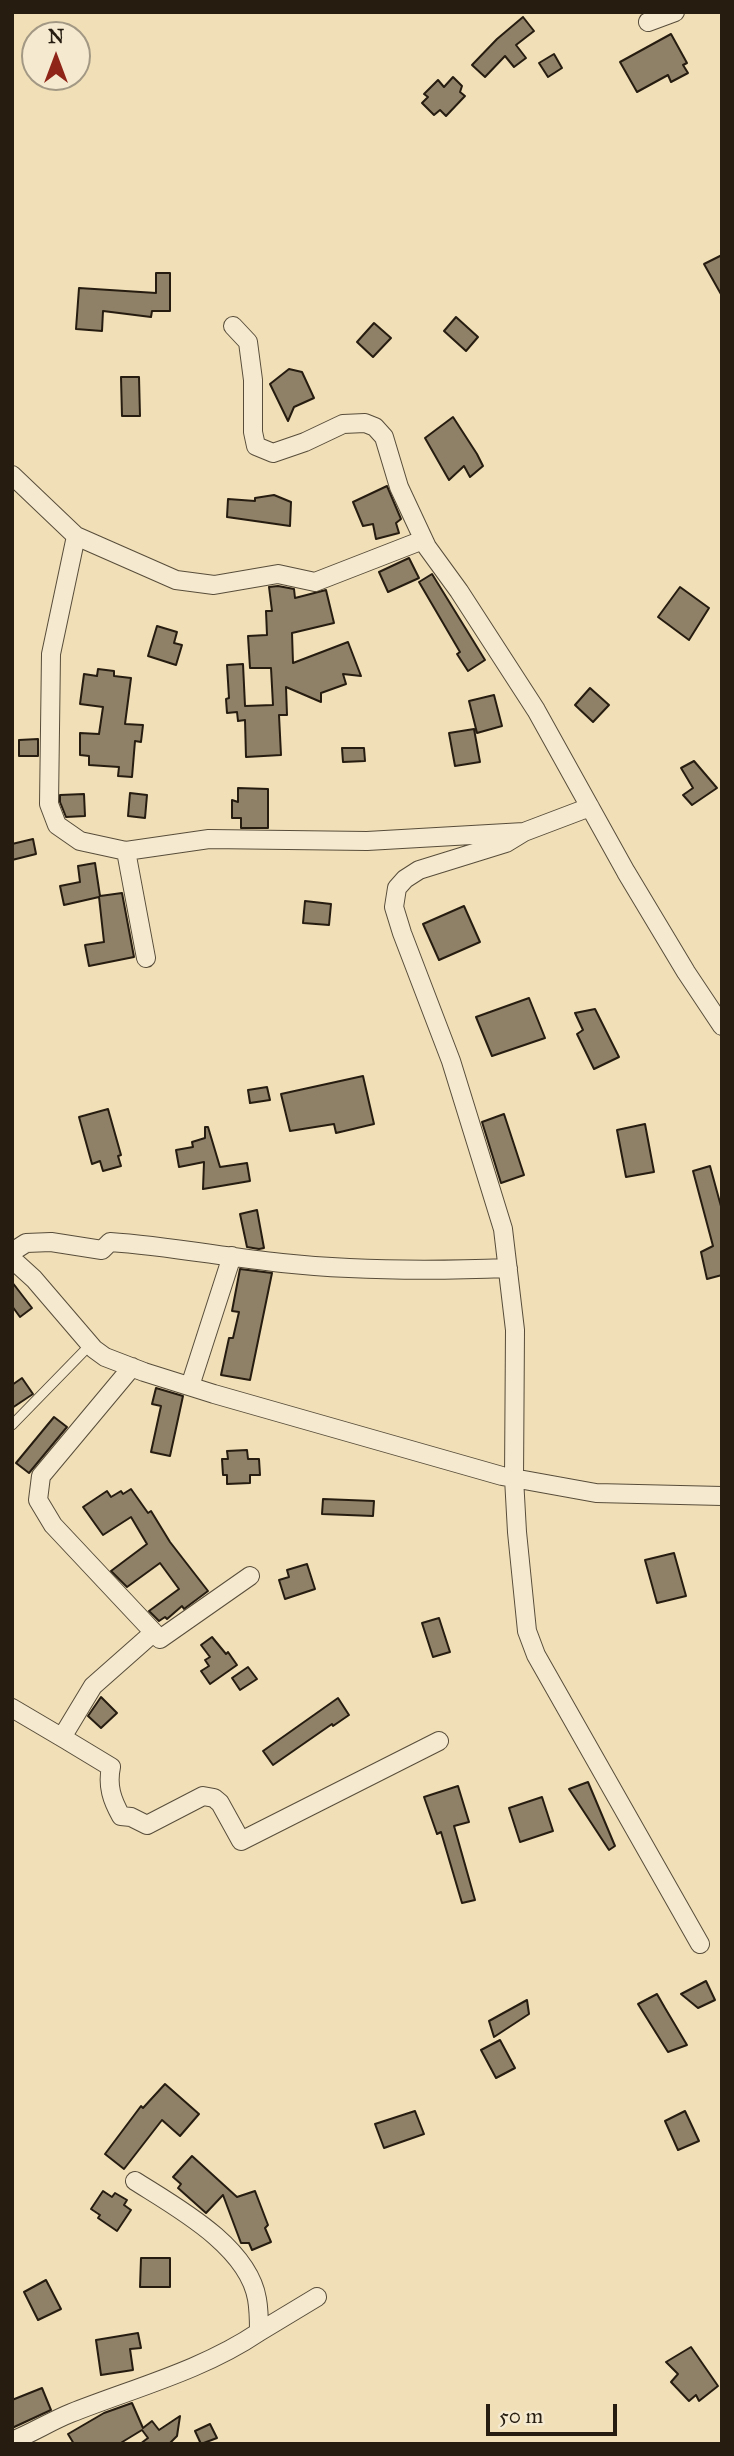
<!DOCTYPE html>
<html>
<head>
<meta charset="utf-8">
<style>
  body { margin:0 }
  #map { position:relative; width:734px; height:2456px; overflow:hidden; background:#f0dfb7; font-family:"IM FELL Great Primer",serif }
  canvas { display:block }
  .frame { position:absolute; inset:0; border:14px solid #261c10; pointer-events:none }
  .north { position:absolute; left:21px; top:21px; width:70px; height:70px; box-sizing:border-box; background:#f5ead0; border:2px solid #a29883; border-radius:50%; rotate:0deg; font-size:19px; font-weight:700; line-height:28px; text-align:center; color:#261c10 }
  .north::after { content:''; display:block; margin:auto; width:24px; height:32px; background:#8f2418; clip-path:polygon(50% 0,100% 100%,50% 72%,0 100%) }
  .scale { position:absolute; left:486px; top:2404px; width:131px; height:32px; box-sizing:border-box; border:4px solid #261c10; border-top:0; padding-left:9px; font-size:21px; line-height:24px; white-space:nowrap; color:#261c10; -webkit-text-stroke:5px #f5ead0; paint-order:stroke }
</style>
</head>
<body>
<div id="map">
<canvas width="734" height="2456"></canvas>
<div class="frame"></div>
<div class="north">N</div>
<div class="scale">50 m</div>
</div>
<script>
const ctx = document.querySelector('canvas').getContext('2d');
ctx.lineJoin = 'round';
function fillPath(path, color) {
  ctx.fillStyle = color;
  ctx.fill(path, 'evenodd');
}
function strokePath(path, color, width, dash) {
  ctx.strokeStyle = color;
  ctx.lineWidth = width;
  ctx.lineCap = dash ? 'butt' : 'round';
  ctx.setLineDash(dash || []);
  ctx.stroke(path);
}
const building = new Path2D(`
  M 523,17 L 534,31 L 516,45 L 526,58 L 514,67 L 505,56 L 485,77 L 472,65 L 497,39 Z
  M 671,34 L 687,63 L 683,65 L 688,73 L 671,82 L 668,75 L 637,92 L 620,62 Z
  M 554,54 L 562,68 L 548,77 L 539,63 Z
  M 453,77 L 462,86 L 460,92 L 465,96 L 446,116 L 440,110 L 434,115 L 422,103 L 428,97 L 424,94 L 438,80 L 444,87 Z
  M 722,255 L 722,296 L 704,264 Z
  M 156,273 L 170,273 L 170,311 L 152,311 L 151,317 L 103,311 L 102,331 L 76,329 L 79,288 L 156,293 Z
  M 456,317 L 478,337 L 466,351 L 444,331 Z
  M 374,323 L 391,338 L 373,357 L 357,342 Z
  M 289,369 L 302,372 L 314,398 L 294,407 L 288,421 L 270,384 Z
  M 121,377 L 139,377 L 140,416 L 122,416 Z
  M 453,417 L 477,454 L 483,466 L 470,477 L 464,466 L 449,480 L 425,438 Z
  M 387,486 L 401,519 L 396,523 L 399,533 L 376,539 L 373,524 L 363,526 L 353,502 Z
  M 274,495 L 291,502 L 290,526 L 227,517 L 228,499 L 255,501 L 255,498 Z
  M 409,558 L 419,578 L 388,592 L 379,572 Z
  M 432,574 L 485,660 L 468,671 L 457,654 L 460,652 L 419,582 Z
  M 278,586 L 294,589 L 295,598 L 326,590 L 334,623 L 292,633 L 293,663 L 348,642 L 361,676 L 343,674 L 346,684 L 321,693 L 321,702 L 286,687 L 287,715 L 279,715 L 281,755 L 246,757 L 245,720 L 238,721 L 237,712 L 227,713 L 226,699 L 229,698 L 227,665 L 243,664 L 245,706 L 273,705 L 271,668 L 250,668 L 248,636 L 267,635 L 266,611 L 272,611 L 269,587 Z
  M 680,587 L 709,608 L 689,640 L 658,617 Z
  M 157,626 L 177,632 L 174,643 L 182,645 L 176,665 L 148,656 Z
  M 98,669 L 114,671 L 114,676 L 131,678 L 125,724 L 143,725 L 141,742 L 135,741 L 132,777 L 118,776 L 119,767 L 89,765 L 89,756 L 80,755 L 80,733 L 99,734 L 103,707 L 80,704 L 84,674 L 97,676 Z
  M 590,688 L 609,705 L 593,722 L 575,705 Z
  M 494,695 L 502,726 L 477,733 L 469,701 Z
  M 474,729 L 480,762 L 455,766 L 449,733 Z
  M 38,739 L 38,756 L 19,756 L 19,740 Z
  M 342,748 L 364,748 L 365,761 L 343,762 Z
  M 694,761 L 717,788 L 692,805 L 683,795 L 693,788 L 681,768 Z
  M 238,788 L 268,789 L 268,828 L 241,828 L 241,818 L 232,818 L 232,800 L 238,802 Z
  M 130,793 L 147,795 L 145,818 L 128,816 Z
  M 84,794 L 85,816 L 66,817 L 60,802 L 60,795 Z
  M 33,839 L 36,854 L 12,860 L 12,844 Z
  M 95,863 L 100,896 L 122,893 L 134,957 L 89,966 L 85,945 L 104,942 L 99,897 L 64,905 L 60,886 L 80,882 L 78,866 Z
  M 305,901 L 331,904 L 329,925 L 303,923 Z
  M 464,906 L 480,942 L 439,960 L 423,924 Z
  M 529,998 L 545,1038 L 492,1056 L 476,1017 Z
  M 595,1009 L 619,1057 L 594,1069 L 577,1034 L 583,1030 L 575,1013 Z
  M 363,1076 L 374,1124 L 336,1133 L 334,1124 L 290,1131 L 281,1094 Z
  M 267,1087 L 270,1100 L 250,1103 L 248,1090 Z
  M 108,1109 L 121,1155 L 118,1156 L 121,1166 L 103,1171 L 100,1161 L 92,1164 L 79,1117 Z
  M 504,1114 L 524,1175 L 501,1183 L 482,1122 Z
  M 645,1124 L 654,1172 L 626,1177 L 617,1130 Z
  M 205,1127 L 208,1127 L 220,1167 L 247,1163 L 250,1181 L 203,1189 L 204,1162 L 179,1167 L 176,1150 L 193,1147 L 192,1142 L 205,1138 Z
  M 710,1166 L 722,1210 L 722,1275 L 707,1279 L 701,1252 L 713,1246 L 693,1171 Z
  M 257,1210 L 264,1248 L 259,1249 L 247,1247 L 240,1214 Z
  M 240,1269 L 272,1273 L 250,1380 L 221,1375 L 229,1338 L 233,1338 L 239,1312 L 232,1311 Z
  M 12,1282 L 32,1308 L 20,1317 L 12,1306 Z
  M 22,1378 L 33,1394 L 12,1408 L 12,1385 Z
  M 156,1388 L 183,1396 L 170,1456 L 151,1452 L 161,1406 L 152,1404 Z
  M 54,1417 L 67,1427 L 29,1473 L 16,1463 Z
  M 247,1450 L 248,1459 L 259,1459 L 260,1475 L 250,1475 L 250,1483 L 227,1484 L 227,1475 L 223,1475 L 222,1459 L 228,1459 L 227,1451 Z
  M 131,1489 L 148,1513 L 151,1511 L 170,1542 L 208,1591 L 184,1609 L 182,1606 L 167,1619 L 165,1617 L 159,1621 L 149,1611 L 179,1589 L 160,1563 L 127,1587 L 111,1571 L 147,1544 L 131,1517 L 103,1535 L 83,1507 L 107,1491 L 111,1497 L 121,1491 L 123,1494 Z
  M 323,1499 L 374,1501 L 373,1516 L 322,1514 Z
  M 674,1553 L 686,1596 L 657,1603 L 645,1560 Z
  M 307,1564 L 315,1589 L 285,1599 L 279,1580 L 289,1577 L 287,1570 Z
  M 439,1618 L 450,1652 L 433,1657 L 422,1623 Z
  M 212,1637 L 226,1654 L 228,1652 L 237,1665 L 210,1684 L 201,1671 L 209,1666 L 205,1660 L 210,1657 L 201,1645 Z
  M 248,1667 L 257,1679 L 240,1690 L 232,1678 Z
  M 101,1697 L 117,1713 L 101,1728 L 88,1716 Z
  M 338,1698 L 349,1715 L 333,1726 L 332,1724 L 273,1765 L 263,1751 Z
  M 588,1782 L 615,1846 L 609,1850 L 569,1789 Z
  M 458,1786 L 469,1822 L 454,1826 L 475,1900 L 462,1903 L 441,1832 L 437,1834 L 424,1797 Z
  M 542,1797 L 553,1831 L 520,1842 L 509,1808 Z
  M 706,1981 L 715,2000 L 698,2008 L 681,1994 Z
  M 657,1994 L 665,2008 L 687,2045 L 668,2052 L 638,2004 Z
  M 527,2000 L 529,2014 L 494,2037 L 489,2021 Z
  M 500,2040 L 515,2068 L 496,2078 L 481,2050 Z
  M 165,2084 L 199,2114 L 180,2136 L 162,2120 L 124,2169 L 105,2154 L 141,2106 L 143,2108 Z
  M 415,2111 L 424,2134 L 384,2148 L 375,2124 Z
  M 685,2111 L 699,2141 L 678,2150 L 665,2121 Z
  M 192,2156 L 237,2197 L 255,2191 L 268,2225 L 265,2228 L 271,2242 L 252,2250 L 249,2243 L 241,2243 L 223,2195 L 206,2213 L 178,2188 L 181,2184 L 173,2177 Z
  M 103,2191 L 112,2197 L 115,2193 L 127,2200 L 124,2205 L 131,2210 L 117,2231 L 98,2218 L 100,2215 L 91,2209 Z
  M 141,2258 L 170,2258 L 170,2287 L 140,2287 Z
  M 46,2280 L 61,2309 L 38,2320 L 24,2292 Z
  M 138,2333 L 141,2348 L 130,2349 L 133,2370 L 101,2375 L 96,2340 Z
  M 691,2347 L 718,2386 L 699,2401 L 696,2395 L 689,2401 L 671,2382 L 678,2374 L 666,2362 Z
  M 42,2388 L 51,2410 L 12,2428 L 12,2400 Z
  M 132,2403 L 143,2428 L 152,2421 L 159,2430 L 180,2416 L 177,2436 L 169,2444 L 140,2444 L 148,2438 L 142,2430 L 119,2444 L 74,2444 L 68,2434 L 104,2413 Z
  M 210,2424 L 217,2438 L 201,2444 L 195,2431 Z`);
fillPath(building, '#8f8167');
strokePath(building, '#261c10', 2);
const lane = new Path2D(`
  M 12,1425 L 90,1345`);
const street = new Path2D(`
  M 648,22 L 675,12
  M 233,326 L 248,342 L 253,380 L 253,432 L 256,446 L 273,453 L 305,442 L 343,424 L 365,423 L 375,427 L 384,437 L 399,487 L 427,547 L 459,591 L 536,710 L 626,872 L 686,972 L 722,1026
  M 12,475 L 76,536 L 176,580 L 214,585 L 278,574 L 315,582 L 423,540
  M 76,536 L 51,654 L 49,804 L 57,825 L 80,841 L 126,851 L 209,839 L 367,841 L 524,832 L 590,807
  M 524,832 L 506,843 L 419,870 L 405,879 L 397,888 L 394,907 L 402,933 L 451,1061 L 503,1229 L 515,1330 L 514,1478 L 517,1532 L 527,1631 L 536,1655 L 700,1944
  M 126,851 L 146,958
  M 12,1252 L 26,1243 L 51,1242 L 102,1250 L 110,1242 C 168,1246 224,1257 282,1263 C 357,1271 432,1271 508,1268
  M 12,1259 L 34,1279 L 94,1349 L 105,1357 L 144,1372 L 214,1394 L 502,1476 L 596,1493 L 722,1496
  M 132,1367 L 41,1476 L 38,1500 L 53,1525 L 160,1639 L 250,1576
  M 190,1386 L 232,1256
  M 153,1633 L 93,1686 L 64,1734 L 68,1741 L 111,1767 C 107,1786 112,1800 121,1816 L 131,1817 L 147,1825 L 203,1796 L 214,1798 L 220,1803 L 241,1841 L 439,1741
  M 12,1708 L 68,1741
  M 259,2332 L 317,2297
  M 12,2441 C 32,2433 51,2421 71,2413 C 134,2388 203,2370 259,2332 C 259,2321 259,2310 257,2299 C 248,2246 176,2207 135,2181`);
strokePath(lane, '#584d3a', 11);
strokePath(street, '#584d3a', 20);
strokePath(lane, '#f5ead0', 9);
strokePath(street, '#f5ead0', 18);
</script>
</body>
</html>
